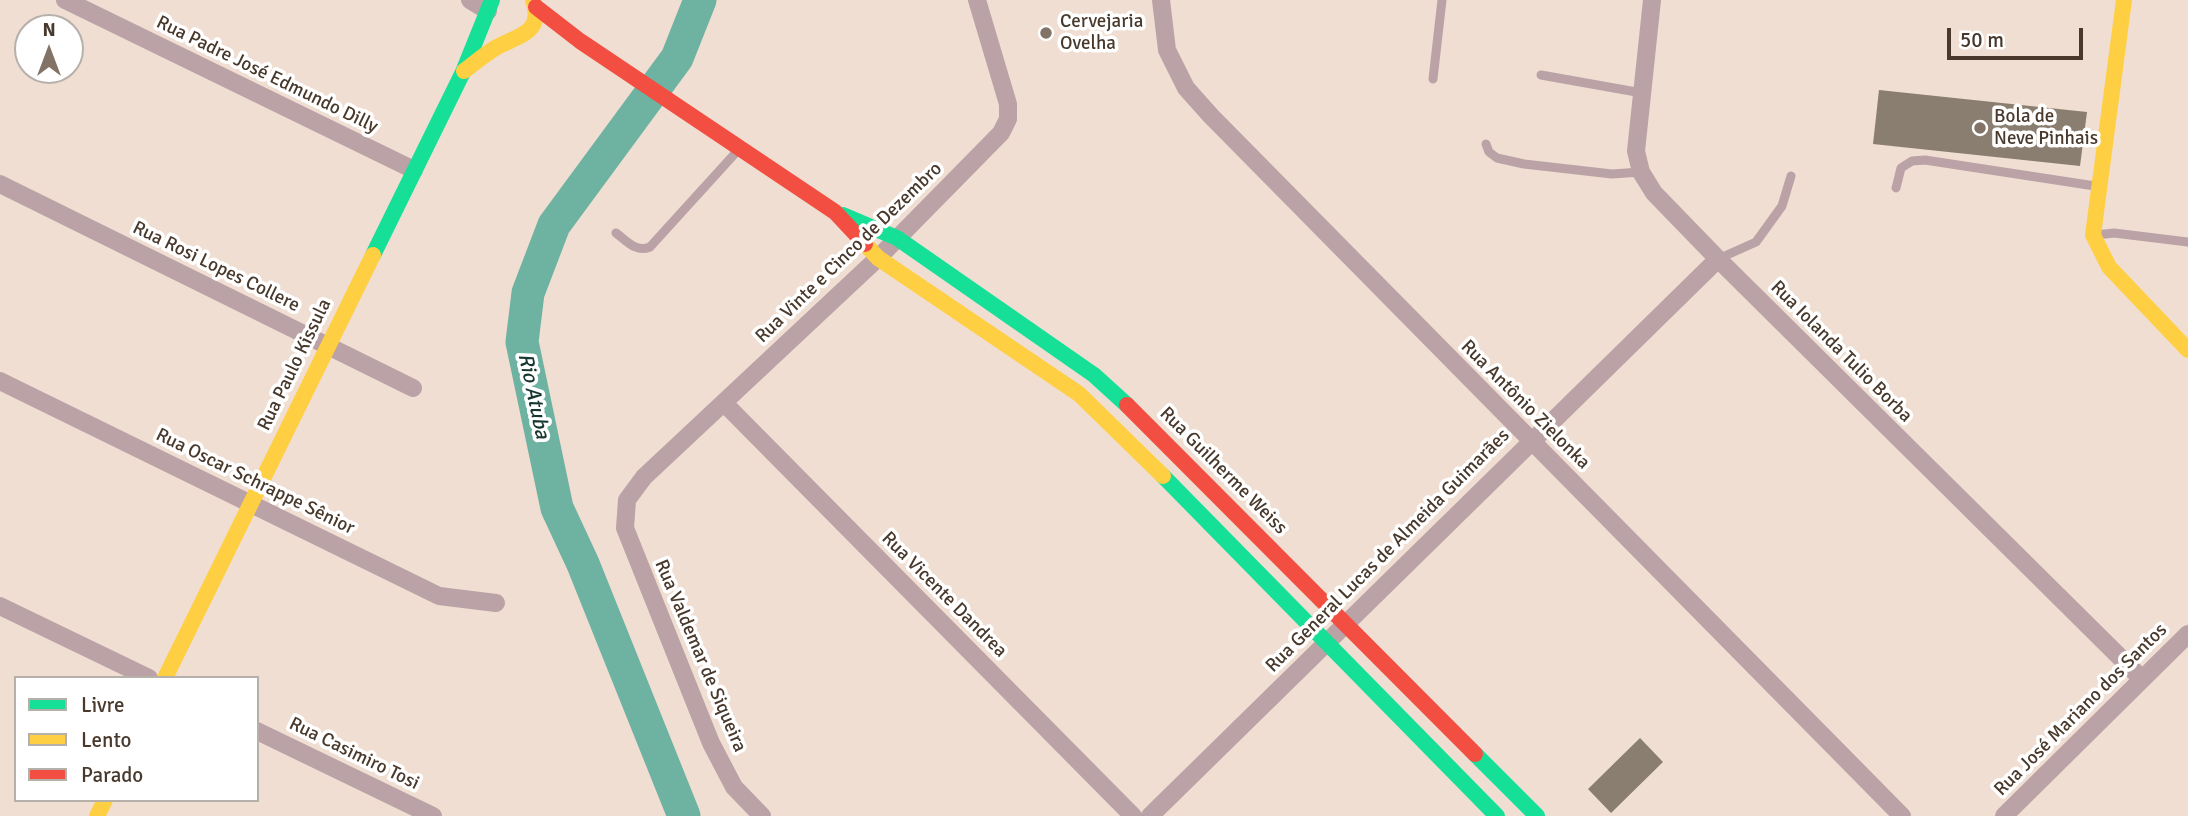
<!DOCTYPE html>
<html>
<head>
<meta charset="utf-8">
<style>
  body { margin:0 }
  #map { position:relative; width:2188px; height:816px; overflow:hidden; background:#efded1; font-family:Signika,sans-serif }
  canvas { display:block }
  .legend { position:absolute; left:14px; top:676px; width:245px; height:126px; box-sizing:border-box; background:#fff; border:2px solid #b6b0ab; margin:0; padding:9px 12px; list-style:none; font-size:21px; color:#48392c }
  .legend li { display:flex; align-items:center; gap:14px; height:35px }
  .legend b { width:35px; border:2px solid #b6b0ab }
  .north { position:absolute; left:14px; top:14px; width:70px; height:70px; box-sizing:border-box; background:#fff; border:2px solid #b6b0ab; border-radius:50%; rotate:0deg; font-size:19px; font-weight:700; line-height:28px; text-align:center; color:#48392c }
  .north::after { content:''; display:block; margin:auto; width:24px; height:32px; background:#827366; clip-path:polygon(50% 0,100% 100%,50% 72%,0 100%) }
  .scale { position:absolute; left:1947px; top:28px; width:136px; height:32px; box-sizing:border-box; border:4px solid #48392c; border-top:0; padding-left:9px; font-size:21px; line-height:24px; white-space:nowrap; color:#48392c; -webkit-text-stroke:5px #fff; paint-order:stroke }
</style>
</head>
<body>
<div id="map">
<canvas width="2188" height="816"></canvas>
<ul class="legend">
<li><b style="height:9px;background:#16e098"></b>Livre</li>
<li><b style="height:9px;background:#ffcf43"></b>Lento</li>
<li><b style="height:9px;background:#f24e42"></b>Parado</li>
</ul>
<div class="north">N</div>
<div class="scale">50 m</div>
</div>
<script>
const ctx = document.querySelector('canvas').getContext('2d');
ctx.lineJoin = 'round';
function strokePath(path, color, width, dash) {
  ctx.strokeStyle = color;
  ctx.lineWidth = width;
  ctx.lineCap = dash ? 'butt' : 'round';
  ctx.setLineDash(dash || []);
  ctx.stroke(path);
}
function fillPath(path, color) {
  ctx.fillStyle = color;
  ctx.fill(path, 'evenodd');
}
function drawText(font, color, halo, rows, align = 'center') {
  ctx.font = font + ' Signika,sans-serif';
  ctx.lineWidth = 7;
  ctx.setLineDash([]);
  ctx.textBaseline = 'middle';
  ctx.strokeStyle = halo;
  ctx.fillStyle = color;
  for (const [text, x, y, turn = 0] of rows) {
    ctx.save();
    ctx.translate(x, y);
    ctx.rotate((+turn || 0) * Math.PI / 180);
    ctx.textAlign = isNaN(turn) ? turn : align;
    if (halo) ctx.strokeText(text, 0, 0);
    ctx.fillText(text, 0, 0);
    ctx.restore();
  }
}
strokePath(new Path2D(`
  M 684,816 L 583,564 L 557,508 L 522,342 L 528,293 L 554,225 L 677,58 L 700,0`), '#6eb2a2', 33);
fillPath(new Path2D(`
  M 1879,90 L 2087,112 L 2080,166 L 1873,144 Z
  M 1640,738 L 1663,762 L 1611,813 L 1588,789 Z`), '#897e6f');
strokePath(new Path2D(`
  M 1541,75 L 1642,93
  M 1433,79 L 1442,0
  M 1486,144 L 1489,152 L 1497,158 L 1524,164 L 1612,174 L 1641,172
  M 1896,188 L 1901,168 L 1912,161 L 1925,160 L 2095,186
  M 616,233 C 627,241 636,253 650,247 L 740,148
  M 2096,235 L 2114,233 L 2188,242
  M 1718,259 L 1756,242 L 1782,206 L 1791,176`), '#bba2a6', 9);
strokePath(new Path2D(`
  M 65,0 L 414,170
  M 470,0 L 488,11
  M 1161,0 L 1167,50 L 1186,88 L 1211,116 L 1902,816
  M 1652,0 L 1636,151 L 1641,172 L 1654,193 L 1718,259 L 2142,679
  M 0,184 L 413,388
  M 0,381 L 439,596 L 496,603
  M 724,403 L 1133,816
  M 0,606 L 149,678
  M 257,731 L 433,816
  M 762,816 L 734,787 L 711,743 L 625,528 L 627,500 L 644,477 L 878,258 L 1001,133 L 1008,119 L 1008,104 L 977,0
  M 1150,816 L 1718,259
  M 2004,816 L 2188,634`), '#bba2a6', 18);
strokePath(new Path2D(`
  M 843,215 L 897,238 L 1094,375 L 1127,405
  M 373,255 L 463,72 L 492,0
  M 1163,476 L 1497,816
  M 1475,754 L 1537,816`), '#16e098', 16);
strokePath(new Path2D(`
  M 2124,0 L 2093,235 L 2109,267 L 2188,350
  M 464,71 C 475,63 485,54 497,47 C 520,35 544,32 533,0
  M 865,244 L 878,258 L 1079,394 L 1163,476
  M 165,678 L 373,255
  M 97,816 L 105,800`), '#ffcf43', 16);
strokePath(new Path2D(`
  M 536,7 L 580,41 L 835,212 L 865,244
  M 1127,405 L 1475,754`), '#f24e42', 16);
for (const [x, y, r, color] of [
  [1046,33,7,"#827366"],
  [1980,128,7,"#827366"]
]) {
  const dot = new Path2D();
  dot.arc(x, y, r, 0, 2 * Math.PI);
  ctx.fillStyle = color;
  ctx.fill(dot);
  strokePath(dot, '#fff', 2.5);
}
drawText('19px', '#48392c', '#fff', [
  ["Cervejaria",1060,22],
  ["Ovelha",1060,44],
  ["Bola de",1994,117],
  ["Neve Pinhais",1994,139]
], 'left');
drawText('19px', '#48392c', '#fff', [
  ["Rua Padre José Edmundo Dilly",267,75,26],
  ["Rua Vinte e Cinco de Dezembro",849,253,-44],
  ["Rua Rosi Lopes Collere",216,267,26],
  ["Rua Iolanda Tulio Borba",1841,352,45],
  ["Rua Paulo Kissula",295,365,-64],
  ["Rua Antônio Zielonka",1525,405,45],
  ["Rua Guilherme Weiss",1223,471,45],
  ["Rua Oscar Schrappe Sênior",255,482,26],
  ["Rua General Lucas de Almeida Guimarães",1388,551,-45],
  ["Rua Vicente Dandrea",944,595,45],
  ["Rua Valdemar de Siqueira",700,656,67],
  ["Rua José Mariano dos Santos",2081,710,-45],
  ["Rua Casimiro Tosi",354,754,26]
]);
drawText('italic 21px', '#173630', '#fff', [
  ["Rio Atuba",533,396,78]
]);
</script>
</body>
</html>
